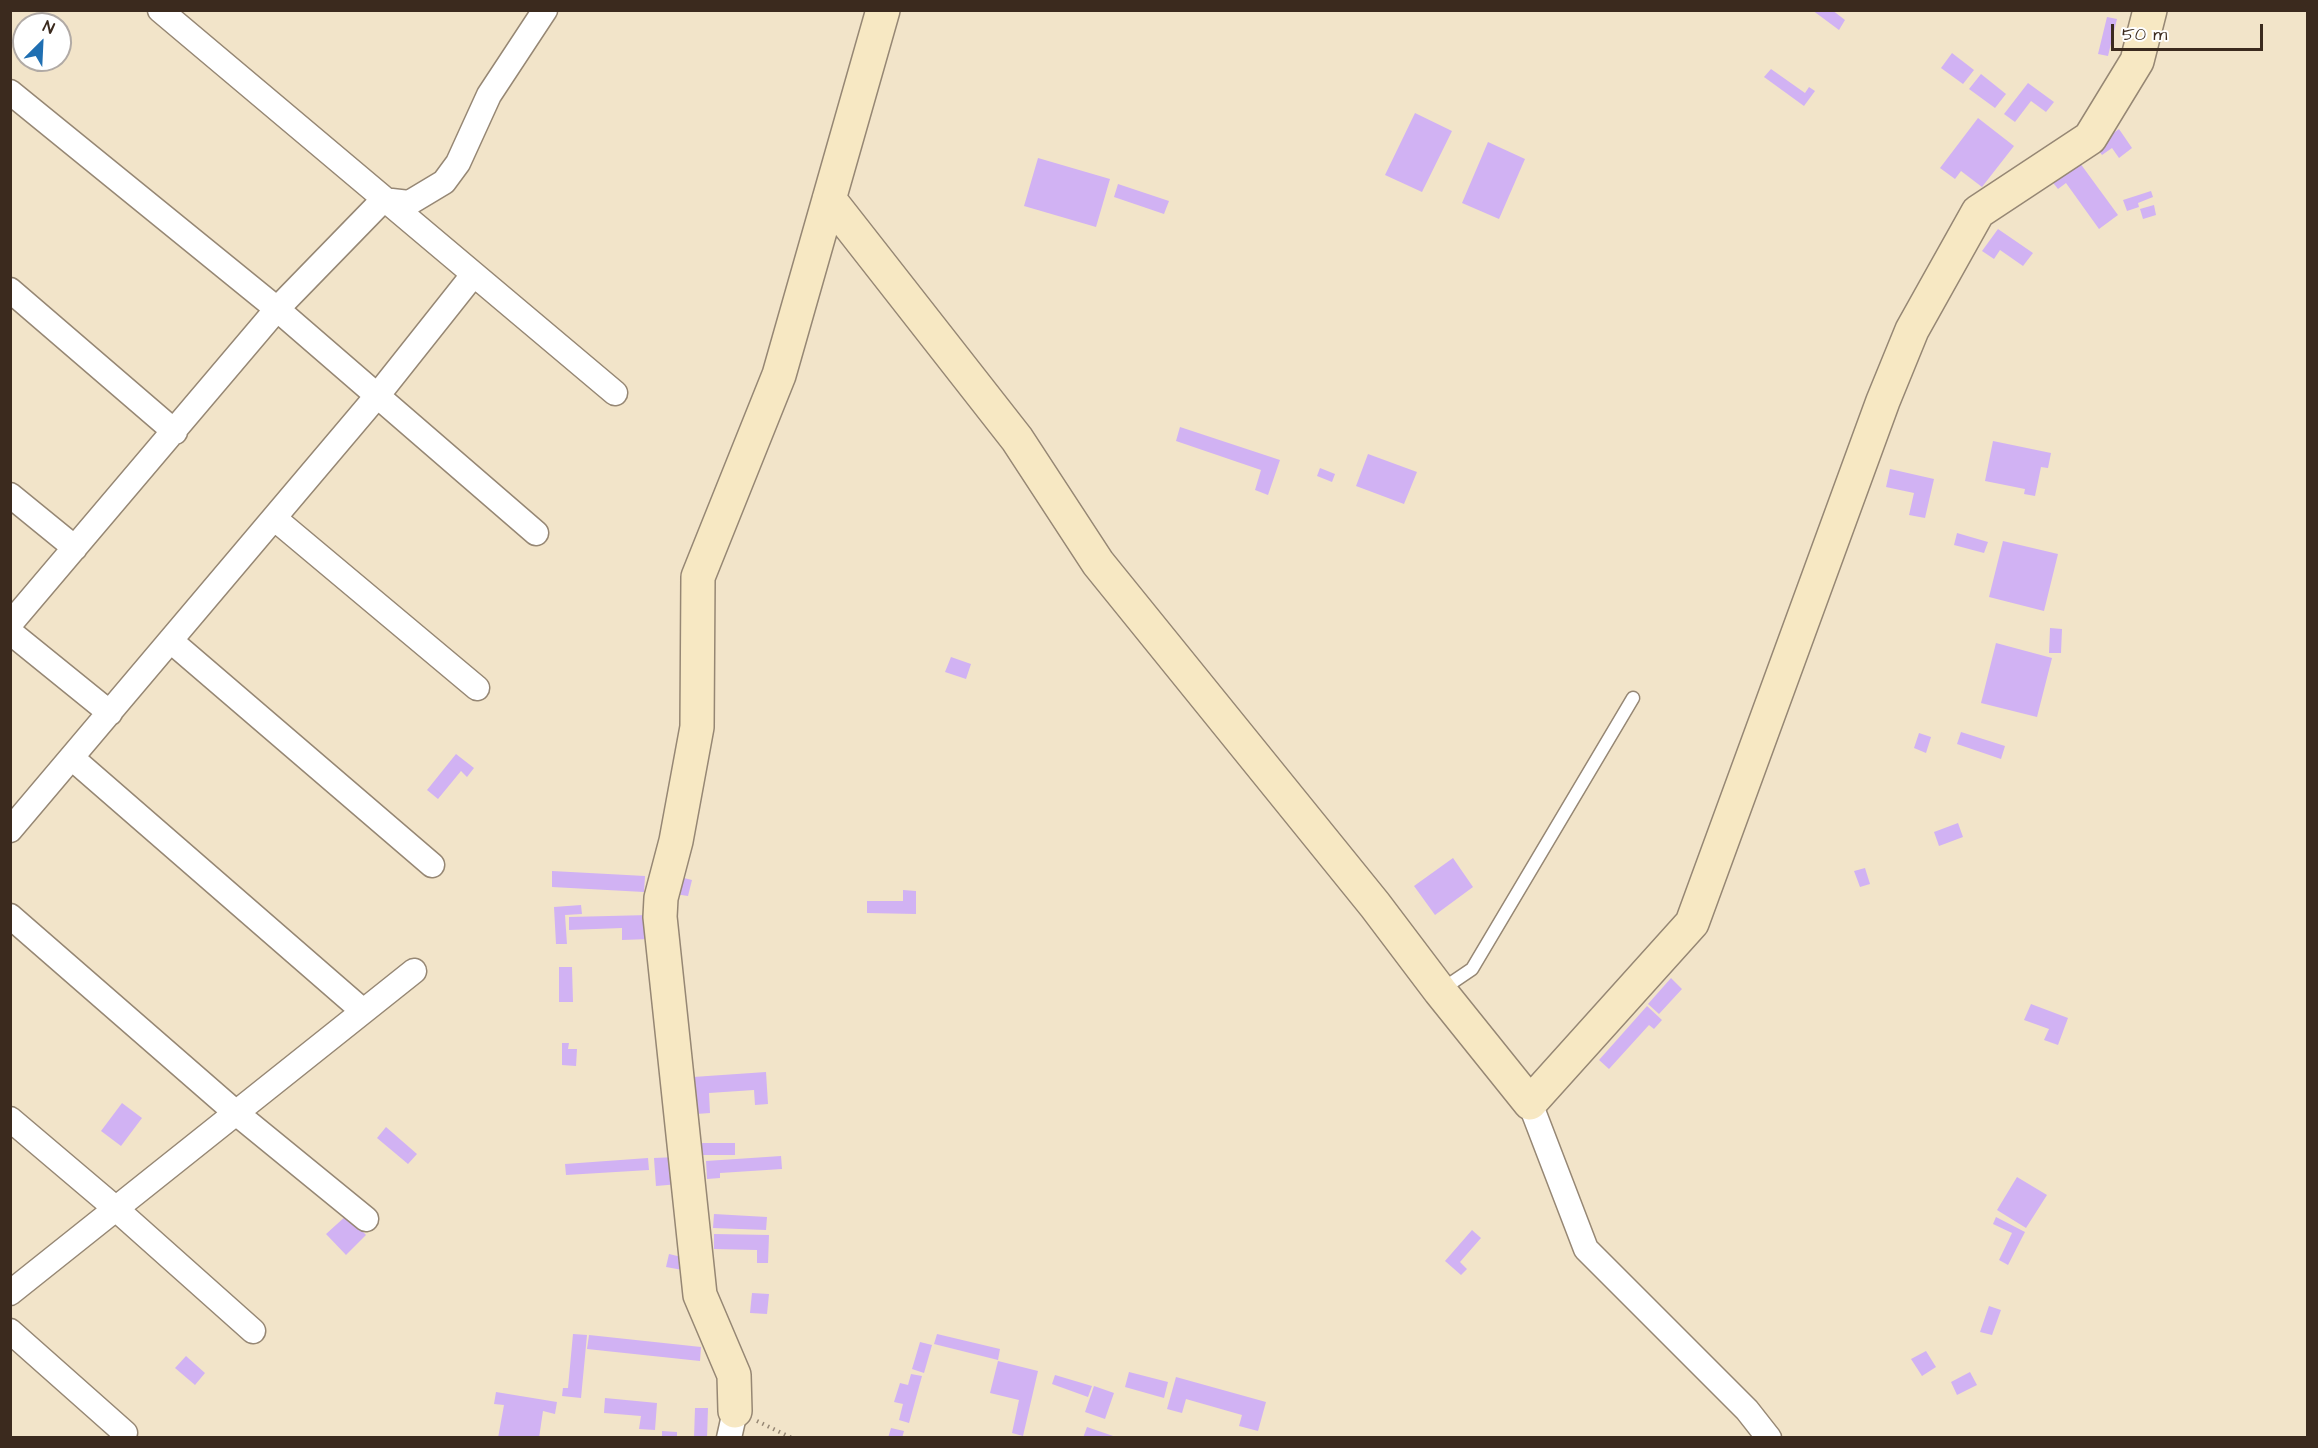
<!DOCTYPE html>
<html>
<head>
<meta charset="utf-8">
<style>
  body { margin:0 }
  #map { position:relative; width:2318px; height:1448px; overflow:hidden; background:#f2e4c9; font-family:"Architects Daughter",sans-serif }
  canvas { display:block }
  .frame { position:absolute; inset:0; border:12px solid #3b2a1e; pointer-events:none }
  .north { position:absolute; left:12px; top:12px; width:60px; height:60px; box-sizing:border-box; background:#fff; border:2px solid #b1aaa5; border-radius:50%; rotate:24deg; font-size:16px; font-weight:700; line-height:24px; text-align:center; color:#3b2a1e }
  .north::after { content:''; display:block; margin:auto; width:21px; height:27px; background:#1f6fb2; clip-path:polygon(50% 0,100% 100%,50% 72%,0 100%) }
  .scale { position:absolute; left:2111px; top:24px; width:152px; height:27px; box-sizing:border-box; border:3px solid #3b2a1e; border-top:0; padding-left:8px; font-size:18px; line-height:21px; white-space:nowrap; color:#3b2a1e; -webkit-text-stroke:4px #fff; paint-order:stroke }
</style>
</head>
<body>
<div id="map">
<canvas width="2318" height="1448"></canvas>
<div class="frame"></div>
<div class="north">N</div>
<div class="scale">50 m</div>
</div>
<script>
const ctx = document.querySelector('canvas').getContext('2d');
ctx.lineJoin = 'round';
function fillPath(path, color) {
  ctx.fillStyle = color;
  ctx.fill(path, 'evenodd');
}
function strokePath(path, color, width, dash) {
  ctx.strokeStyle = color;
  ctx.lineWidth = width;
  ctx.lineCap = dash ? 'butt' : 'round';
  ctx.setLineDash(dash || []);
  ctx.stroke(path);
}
fillPath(new Path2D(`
  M 1812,10 L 1832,10 L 1845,20 L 1839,30 Z
  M 2107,17 L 2117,19 L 2108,56 L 2098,54 Z
  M 1952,53 L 1974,70 L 1963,84 L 1941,68 Z
  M 1771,69 L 1805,93 L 1809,87 L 1815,91 L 1804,106 L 1764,77 Z
  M 1981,74 L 2006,94 L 1995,108 L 1969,89 Z
  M 2028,83 L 2054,102 L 2046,112 L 2031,101 L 2015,122 L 2004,114 Z
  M 1415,113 L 1452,131 L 1422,192 L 1385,175 Z
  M 1978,118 L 2014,146 L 1982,187 L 1961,171 L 1955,179 L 1940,168 Z
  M 2119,129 L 2132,148 L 2119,158 L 2112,148 L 2102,155 L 2095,146 Z
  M 1488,142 L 1525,159 L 1499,219 L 1462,203 Z
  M 1038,158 L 1110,179 L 1096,227 L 1024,206 Z
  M 2077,159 L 2118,215 L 2099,229 L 2066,183 L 2058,189 L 2050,179 Z
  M 1118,184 L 1169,201 L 1164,214 L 1114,197 Z
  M 2151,191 L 2153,197 L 2138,203 L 2139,207 L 2127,211 L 2123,200 Z
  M 2154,205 L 2156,215 L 2143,219 L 2140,209 Z
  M 1998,229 L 2033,253 L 2023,266 L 2000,250 L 1994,259 L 1982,251 Z
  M 1180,427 L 1280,460 L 1268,495 L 1255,490 L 1261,470 L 1176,441 Z
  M 1993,441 L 2051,453 L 2048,468 L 2041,467 L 2035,496 L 2024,494 L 2025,489 L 1985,481 Z
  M 1368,454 L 1417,472 L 1404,504 L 1356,486 Z
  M 1320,468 L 1335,474 L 1332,482 L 1317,476 Z
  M 1890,469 L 1934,479 L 1925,518 L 1909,515 L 1914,493 L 1886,487 Z
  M 1957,533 L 1988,542 L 1984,553 L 1954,545 Z
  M 2003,541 L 2058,554 L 2044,611 L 1989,597 Z
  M 2050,628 L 2062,629 L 2061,653 L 2049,653 Z
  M 1996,643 L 2052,658 L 2037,717 L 1981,703 Z
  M 951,657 L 971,664 L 966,679 L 945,672 Z
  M 1961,732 L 2005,746 L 2001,759 L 1957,744 Z
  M 1919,733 L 1931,737 L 1926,753 L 1914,748 Z
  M 456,754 L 474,768 L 467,777 L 461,771 L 438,799 L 427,790 Z
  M 1958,823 L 1963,837 L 1939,846 L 1934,832 Z
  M 1453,858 L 1473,887 L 1435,915 L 1414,886 Z
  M 1865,868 L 1870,884 L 1860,887 L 1854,871 Z
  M 552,871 L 645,876 L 644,892 L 552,887 Z
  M 680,877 L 692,880 L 688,896 L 675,894 Z
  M 903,890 L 916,891 L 916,914 L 867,913 L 867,901 L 903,901 Z
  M 581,905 L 582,914 L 565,915 L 567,944 L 556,944 L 554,907 Z
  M 649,915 L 650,939 L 622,940 L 622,928 L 569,930 L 569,917 Z
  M 559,967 L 572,967 L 573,1002 L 559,1002 Z
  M 1671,978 L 1682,989 L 1659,1014 L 1648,1004 Z
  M 2031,1004 L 2068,1018 L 2058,1045 L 2044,1040 L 2049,1029 L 2024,1020 Z
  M 1647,1006 L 1662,1020 L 1654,1029 L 1649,1025 L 1609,1069 L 1599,1060 Z
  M 562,1043 L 569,1043 L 568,1049 L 577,1049 L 576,1066 L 562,1065 Z
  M 766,1072 L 768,1104 L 755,1105 L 754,1090 L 709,1093 L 710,1113 L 696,1114 L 693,1077 Z
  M 122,1103 L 142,1118 L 121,1146 L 101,1131 Z
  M 386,1127 L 417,1154 L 408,1164 L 377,1138 Z
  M 699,1143 L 735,1143 L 735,1155 L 699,1155 Z
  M 781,1156 L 782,1169 L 720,1173 L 720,1178 L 707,1179 L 706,1161 Z
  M 677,1157 L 679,1184 L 656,1186 L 654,1158 Z
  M 648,1158 L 649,1170 L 566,1175 L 565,1164 Z
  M 2017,1177 L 2047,1195 L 2026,1228 L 1997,1210 Z
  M 714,1214 L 767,1217 L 766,1230 L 713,1228 Z
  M 347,1215 L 366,1235 L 346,1255 L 326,1234 Z
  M 1996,1217 L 2025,1232 L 2008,1265 L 1999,1260 L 2012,1233 L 1993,1224 Z
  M 1472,1230 L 1481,1238 L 1460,1262 L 1467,1269 L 1461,1275 L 1445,1261 Z
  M 714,1234 L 769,1235 L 768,1263 L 757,1263 L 757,1250 L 714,1249 Z
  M 669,1254 L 690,1259 L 688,1271 L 666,1267 Z
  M 752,1293 L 769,1294 L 767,1314 L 750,1313 Z
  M 1989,1306 L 2001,1310 L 1992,1335 L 1980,1332 Z
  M 573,1334 L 587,1335 L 581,1398 L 562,1396 L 563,1388 L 568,1388 Z
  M 937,1334 L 1000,1349 L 998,1360 L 934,1344 Z
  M 589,1335 L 701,1347 L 700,1361 L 587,1349 Z
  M 920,1342 L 932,1345 L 924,1373 L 912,1369 Z
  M 1926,1351 L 1936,1367 L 1922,1376 L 1911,1359 Z
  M 186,1356 L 205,1373 L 195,1385 L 175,1368 Z
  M 998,1361 L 1038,1371 L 1023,1436 L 1012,1433 L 1019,1400 L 990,1393 Z
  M 1129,1372 L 1168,1382 L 1164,1398 L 1125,1387 Z
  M 1970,1372 L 1977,1385 L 1957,1395 L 1951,1382 Z
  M 911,1374 L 922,1376 L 909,1423 L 899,1420 L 903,1404 L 894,1402 L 900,1383 L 908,1385 Z
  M 1055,1375 L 1092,1386 L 1088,1397 L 1052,1384 Z
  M 1176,1377 L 1266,1402 L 1258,1431 L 1239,1426 L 1242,1415 L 1186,1399 L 1182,1413 L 1167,1409 Z
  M 1094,1386 L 1114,1393 L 1105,1419 L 1085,1412 Z
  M 496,1392 L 557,1402 L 555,1414 L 543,1411 L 539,1438 L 498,1438 L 504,1405 L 494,1404 Z
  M 605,1398 L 657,1403 L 655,1430 L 639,1429 L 641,1416 L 604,1413 Z
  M 695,1408 L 708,1408 L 707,1438 L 694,1438 Z
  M 1087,1427 L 1116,1437 L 1116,1438 L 1083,1438 Z
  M 891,1428 L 904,1431 L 902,1438 L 888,1438 Z
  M 662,1431 L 677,1432 L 677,1438 L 662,1438 Z`), '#d1b2f3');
const lane = new Path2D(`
  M 1441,990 L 1472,969 L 1633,698`);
const street = new Path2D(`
  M 160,10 L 615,393
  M 10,92 L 277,309 L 536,533
  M 10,290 L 175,432
  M 10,495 L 75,548
  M 274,518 L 477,688
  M 10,624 L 277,309 L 383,200 L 409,203 L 444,182 L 458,163 L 489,95 L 545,10
  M 10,632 L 110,713
  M 171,641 L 432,865
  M 72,758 L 363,1011
  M 10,830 L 377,396 L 473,275
  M 10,916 L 235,1112 L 366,1219
  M 1530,1103 L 1586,1249 L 1747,1410 L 1769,1438
  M 10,1119 L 115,1208 L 253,1331
  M 10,1293 L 414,971
  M 10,1331 L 125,1433
  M 729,1438 L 735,1411`);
const secondary = new Path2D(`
  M 829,199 L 1017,439 L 1098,563 L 1375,905 L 1440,991 L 1530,1103 L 1692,923 L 1883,401 L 1912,330 L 1978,212 L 2090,138 L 2137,61 L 2150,10
  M 735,1411 L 734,1375 L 700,1295 L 660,917 L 661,898 L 676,841 L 697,727 L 698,577 L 779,375 L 883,10`);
strokePath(lane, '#968774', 15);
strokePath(street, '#968774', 27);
strokePath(secondary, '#968774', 36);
strokePath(new Path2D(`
  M 757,1421 L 792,1438`), '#968774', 4, [1.5, 4.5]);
strokePath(lane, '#fff', 12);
strokePath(street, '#fff', 24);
strokePath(secondary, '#f7e8c3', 33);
</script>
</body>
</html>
